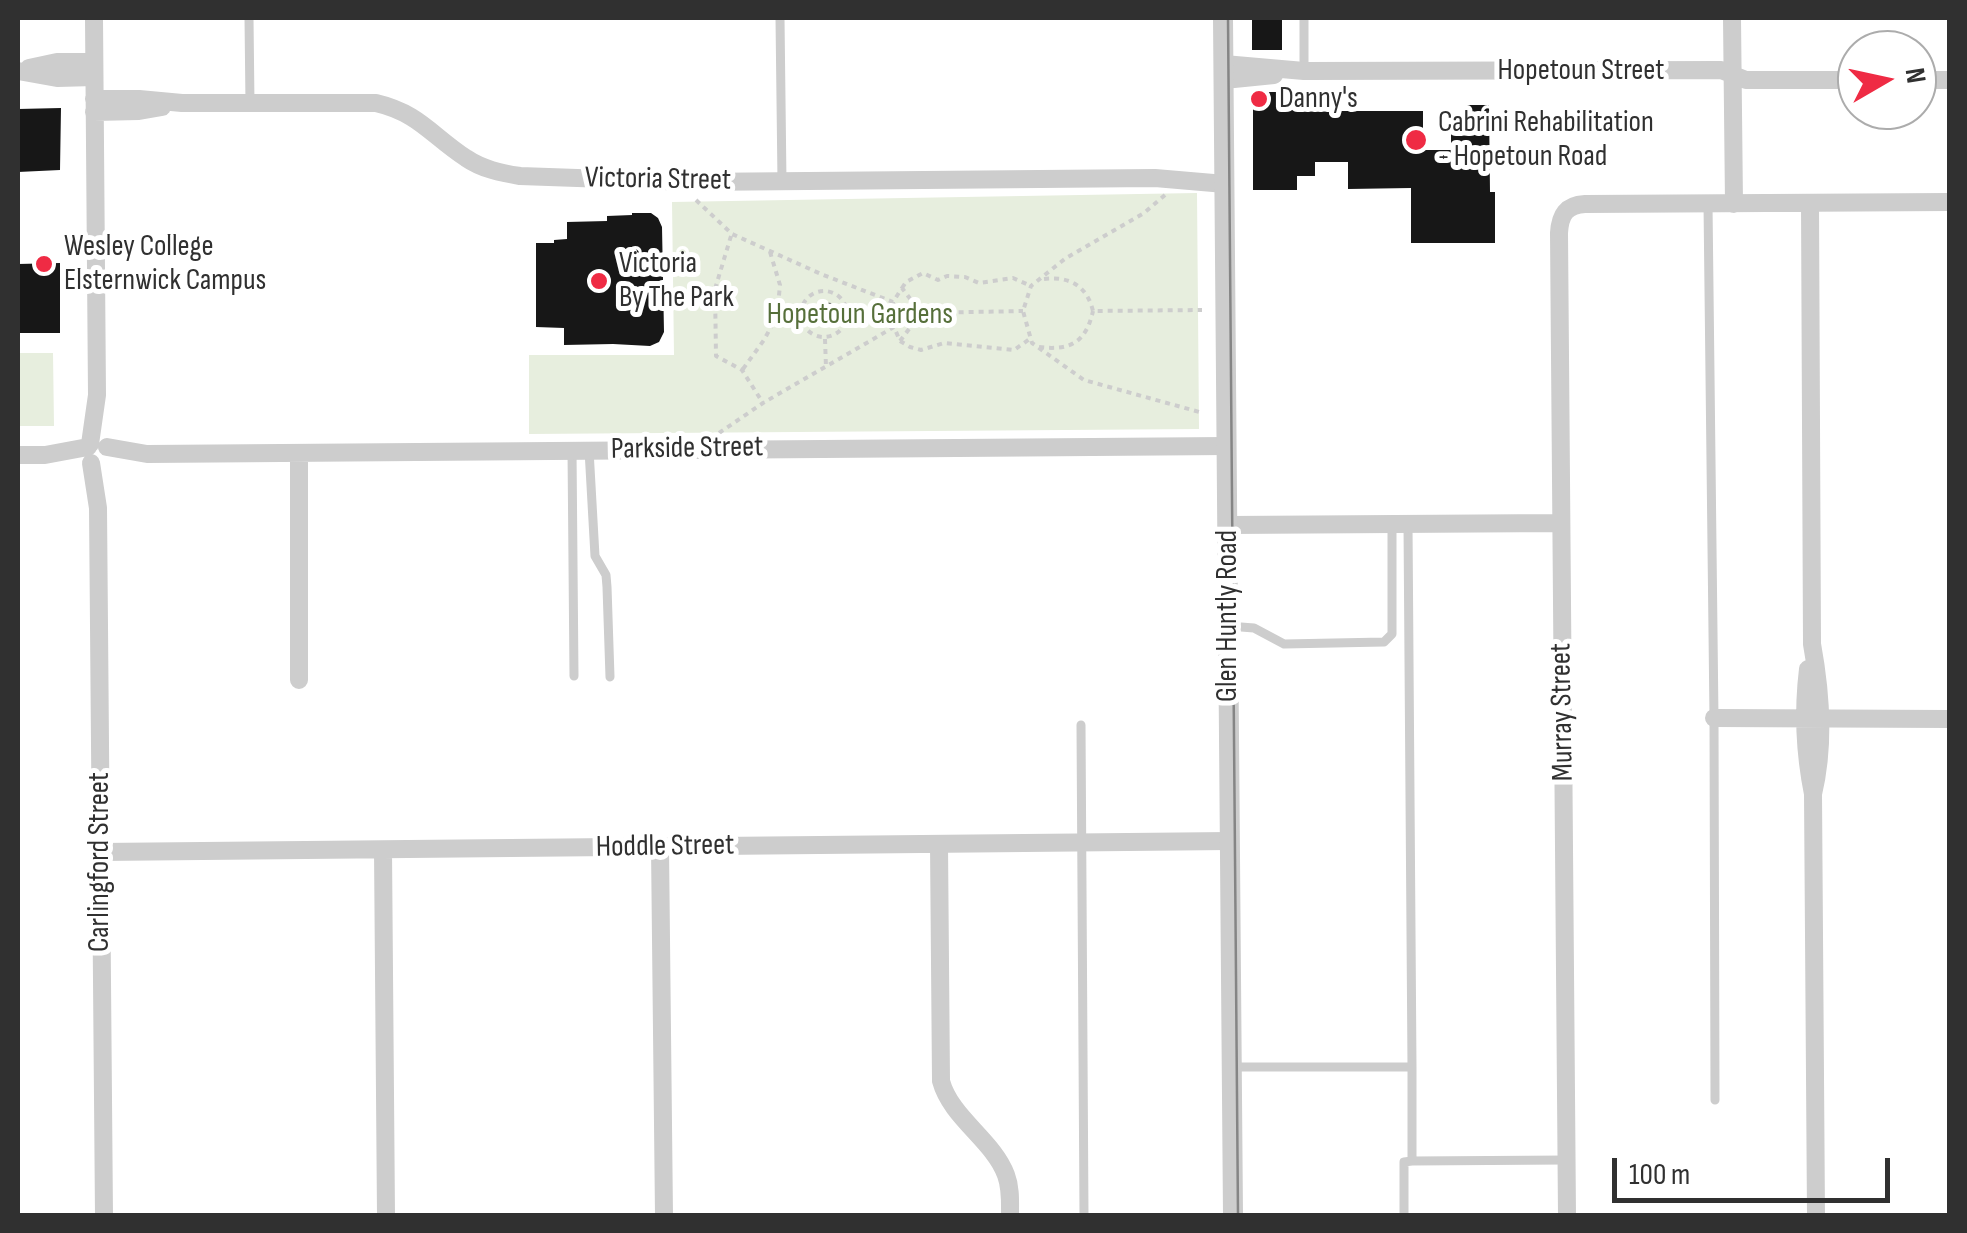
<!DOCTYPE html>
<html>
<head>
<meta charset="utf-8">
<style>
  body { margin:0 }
  #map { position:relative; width:1967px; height:1233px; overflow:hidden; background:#fff; font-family:"Sofia Sans Condensed",sans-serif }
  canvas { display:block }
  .frame { position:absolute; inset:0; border:20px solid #303030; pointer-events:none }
  .north { position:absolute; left:1837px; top:30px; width:100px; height:100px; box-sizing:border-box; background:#fff; border:2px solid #acacac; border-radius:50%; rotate:81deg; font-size:28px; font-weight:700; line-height:40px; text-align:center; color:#303030 }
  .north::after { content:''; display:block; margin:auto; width:35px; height:45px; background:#ef2b44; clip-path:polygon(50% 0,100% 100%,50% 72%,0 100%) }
  .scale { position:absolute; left:1612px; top:1158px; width:278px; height:45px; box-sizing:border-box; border:5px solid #303030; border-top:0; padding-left:12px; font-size:30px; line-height:35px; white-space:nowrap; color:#303030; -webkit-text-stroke:8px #fff; paint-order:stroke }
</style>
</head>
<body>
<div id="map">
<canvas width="1967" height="1233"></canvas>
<div class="frame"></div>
<div class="north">N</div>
<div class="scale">100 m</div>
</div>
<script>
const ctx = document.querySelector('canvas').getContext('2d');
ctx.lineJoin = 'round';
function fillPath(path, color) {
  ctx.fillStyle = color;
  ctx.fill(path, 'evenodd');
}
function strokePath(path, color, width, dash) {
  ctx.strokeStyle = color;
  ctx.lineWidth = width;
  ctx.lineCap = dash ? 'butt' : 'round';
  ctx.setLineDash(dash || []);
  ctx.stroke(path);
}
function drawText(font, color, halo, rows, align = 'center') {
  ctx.font = font + ' "Sofia Sans Condensed",sans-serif';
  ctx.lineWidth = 10;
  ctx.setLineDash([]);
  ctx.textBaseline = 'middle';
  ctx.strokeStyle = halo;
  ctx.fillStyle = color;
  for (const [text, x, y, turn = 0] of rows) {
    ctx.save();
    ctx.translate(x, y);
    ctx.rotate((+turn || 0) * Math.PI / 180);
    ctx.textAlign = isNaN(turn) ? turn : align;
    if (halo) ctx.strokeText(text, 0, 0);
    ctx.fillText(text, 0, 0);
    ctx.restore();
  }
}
fillPath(new Path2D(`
  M 1197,193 L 1199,429 L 529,434 L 529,355 L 674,355 L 672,202 Z
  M 18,353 L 53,353 L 54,426 L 18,426 Z`), '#e7eede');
fillPath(new Path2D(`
  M 1252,18 L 1282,18 L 1282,50 L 1252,50 Z
  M 1253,92 L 1329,92 L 1329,111 L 1423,111 L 1423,150 L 1451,150 L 1451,132 L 1468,132 L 1467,105 L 1489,105 L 1490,192 L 1495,192 L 1495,243 L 1411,243 L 1411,188 L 1348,189 L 1348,162 L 1315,162 L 1315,176 L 1297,176 L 1297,190 L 1253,190 Z
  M 61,108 L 60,170 L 18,172 L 18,109 Z
  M 632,213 L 651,213 L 658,218 L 662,227 L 664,332 L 659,342 L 650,346 L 613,344 L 564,345 L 564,328 L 536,327 L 536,243 L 554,243 L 554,240 L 567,239 L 567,222 L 607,221 L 607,216 L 632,215 Z
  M 60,263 L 60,333 L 18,333 L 18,264 Z
  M 821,302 L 831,303 L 837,312 L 833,322 L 824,325 L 815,320 L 813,309 Z`), '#171717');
strokePath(new Path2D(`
  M 1165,195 L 1144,213 L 1066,258 L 1031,286 L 1023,311 L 1032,343 L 1084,380 L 1203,413
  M 696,200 L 732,234 L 821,274 L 893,302 L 902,288 L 921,313 L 1023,311
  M 731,236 L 715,289 L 716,356 L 742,370 L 763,403
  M 770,252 L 780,285 L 777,316
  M 1044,279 C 1070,276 1087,286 1093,311 L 1202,310
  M 902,288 L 906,282 L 923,273 L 938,280 L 947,276 L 965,277 L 979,283 L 1013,278 L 1031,286
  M801 314a23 23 0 1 1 46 0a23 23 0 1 1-46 0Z
  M 893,302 L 894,327
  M 825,339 L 826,368
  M 900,341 L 910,347 L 921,350 L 944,343 L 1014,350 L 1031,338
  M 1039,347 C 1071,351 1086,342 1093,311
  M 743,369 L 764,340 L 777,316 L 799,314
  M 719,433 L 763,403 L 894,327 L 900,341 L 921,313`), '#cdcdcd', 4, [5, 5]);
strokePath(new Path2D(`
  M 249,18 L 250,104
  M 780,18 L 782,182
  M 1304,18 L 1304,71
  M 1708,204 L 1714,718 L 1715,1100
  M 572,450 L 574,676
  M 589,450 L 595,556 L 606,575 L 607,587 L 610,677
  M 1228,626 L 1254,628 L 1284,644 L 1384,642 L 1392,634 L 1392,524
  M 1081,725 L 1084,1216
  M 1232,1067 L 1412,1067 L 1408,524
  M 1412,1067 L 1412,1161 L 1567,1160
  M 1404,1216 L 1404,1162 L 1412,1161`), '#cdcdcd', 9);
strokePath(new Path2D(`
  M 1732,18 L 1734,204
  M 1224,64 L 1304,71 L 1721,70 L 1746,80 L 1857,80
  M 29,68 L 57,62 L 94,62
  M 18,71 L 57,78 L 94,77
  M 1224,80 L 1274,75
  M 1917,80 L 1950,80
  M 94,99 L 139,99 L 182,103 L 376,103 C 419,113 432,136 466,158 C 482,169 501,173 520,176 L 692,182 L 1155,178 L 1225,184
  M 94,112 L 139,111 L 162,107
  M 1810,203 L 1812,644 C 1821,693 1825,745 1813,794
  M 90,444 L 97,395 L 94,18
  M 107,447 L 147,454 L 1227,446
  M 18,455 L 45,455 L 88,447
  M 91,463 L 98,508 L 104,1216
  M 1228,525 L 1561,523
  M 1808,669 C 1803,710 1805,754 1813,794 L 1816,1216
  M 299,680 L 299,453
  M 1714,718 L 1950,719
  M 939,844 L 941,1081 C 951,1118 993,1140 1006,1175 C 1011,1188 1010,1202 1010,1216
  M 660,847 L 664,1216
  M 383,850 L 386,1216
  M 100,852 L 1230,841
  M 1567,1216 L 1559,233 C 1560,215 1566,205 1585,204 L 1950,202`), '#cdcdcd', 18);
strokePath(new Path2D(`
  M 1223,18 L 1233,1216`), '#cdcdcd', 20);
strokePath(new Path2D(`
  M 1228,18 L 1238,1216`), '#858585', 2.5);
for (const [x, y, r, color] of [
  [1259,99,10,"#ef2b44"],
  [1416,140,12,"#ef2b44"],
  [44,264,10,"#ef2b44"],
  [599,281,10,"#ef2b44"]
]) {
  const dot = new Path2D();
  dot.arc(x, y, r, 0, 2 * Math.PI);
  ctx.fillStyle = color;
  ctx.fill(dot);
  strokePath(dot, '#fff', 4);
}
drawText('30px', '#303030', '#fff', [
  ["Hopetoun Street",1581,71],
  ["Victoria Street",658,180,1],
  ["Parkside Street",687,449,-1],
  ["Glen Huntly Road",1228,616,-90],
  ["Murray Street",1563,712,-91],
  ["Hoddle Street",665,847,-1],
  ["Carlingford Street",100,862,-90]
]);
drawText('30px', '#303030', '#fff', [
  ["Danny's",1279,99],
  ["Cabrini Rehabilitation",1438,123],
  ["- Hopetoun Road",1438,157],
  ["Wesley College",64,247],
  ["Elsternwick Campus",64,281],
  ["Victoria",619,264],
  ["By The Park",619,298]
], 'left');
drawText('30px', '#566f3a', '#fff', [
  ["Hopetoun Gardens",860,315]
]);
</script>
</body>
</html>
